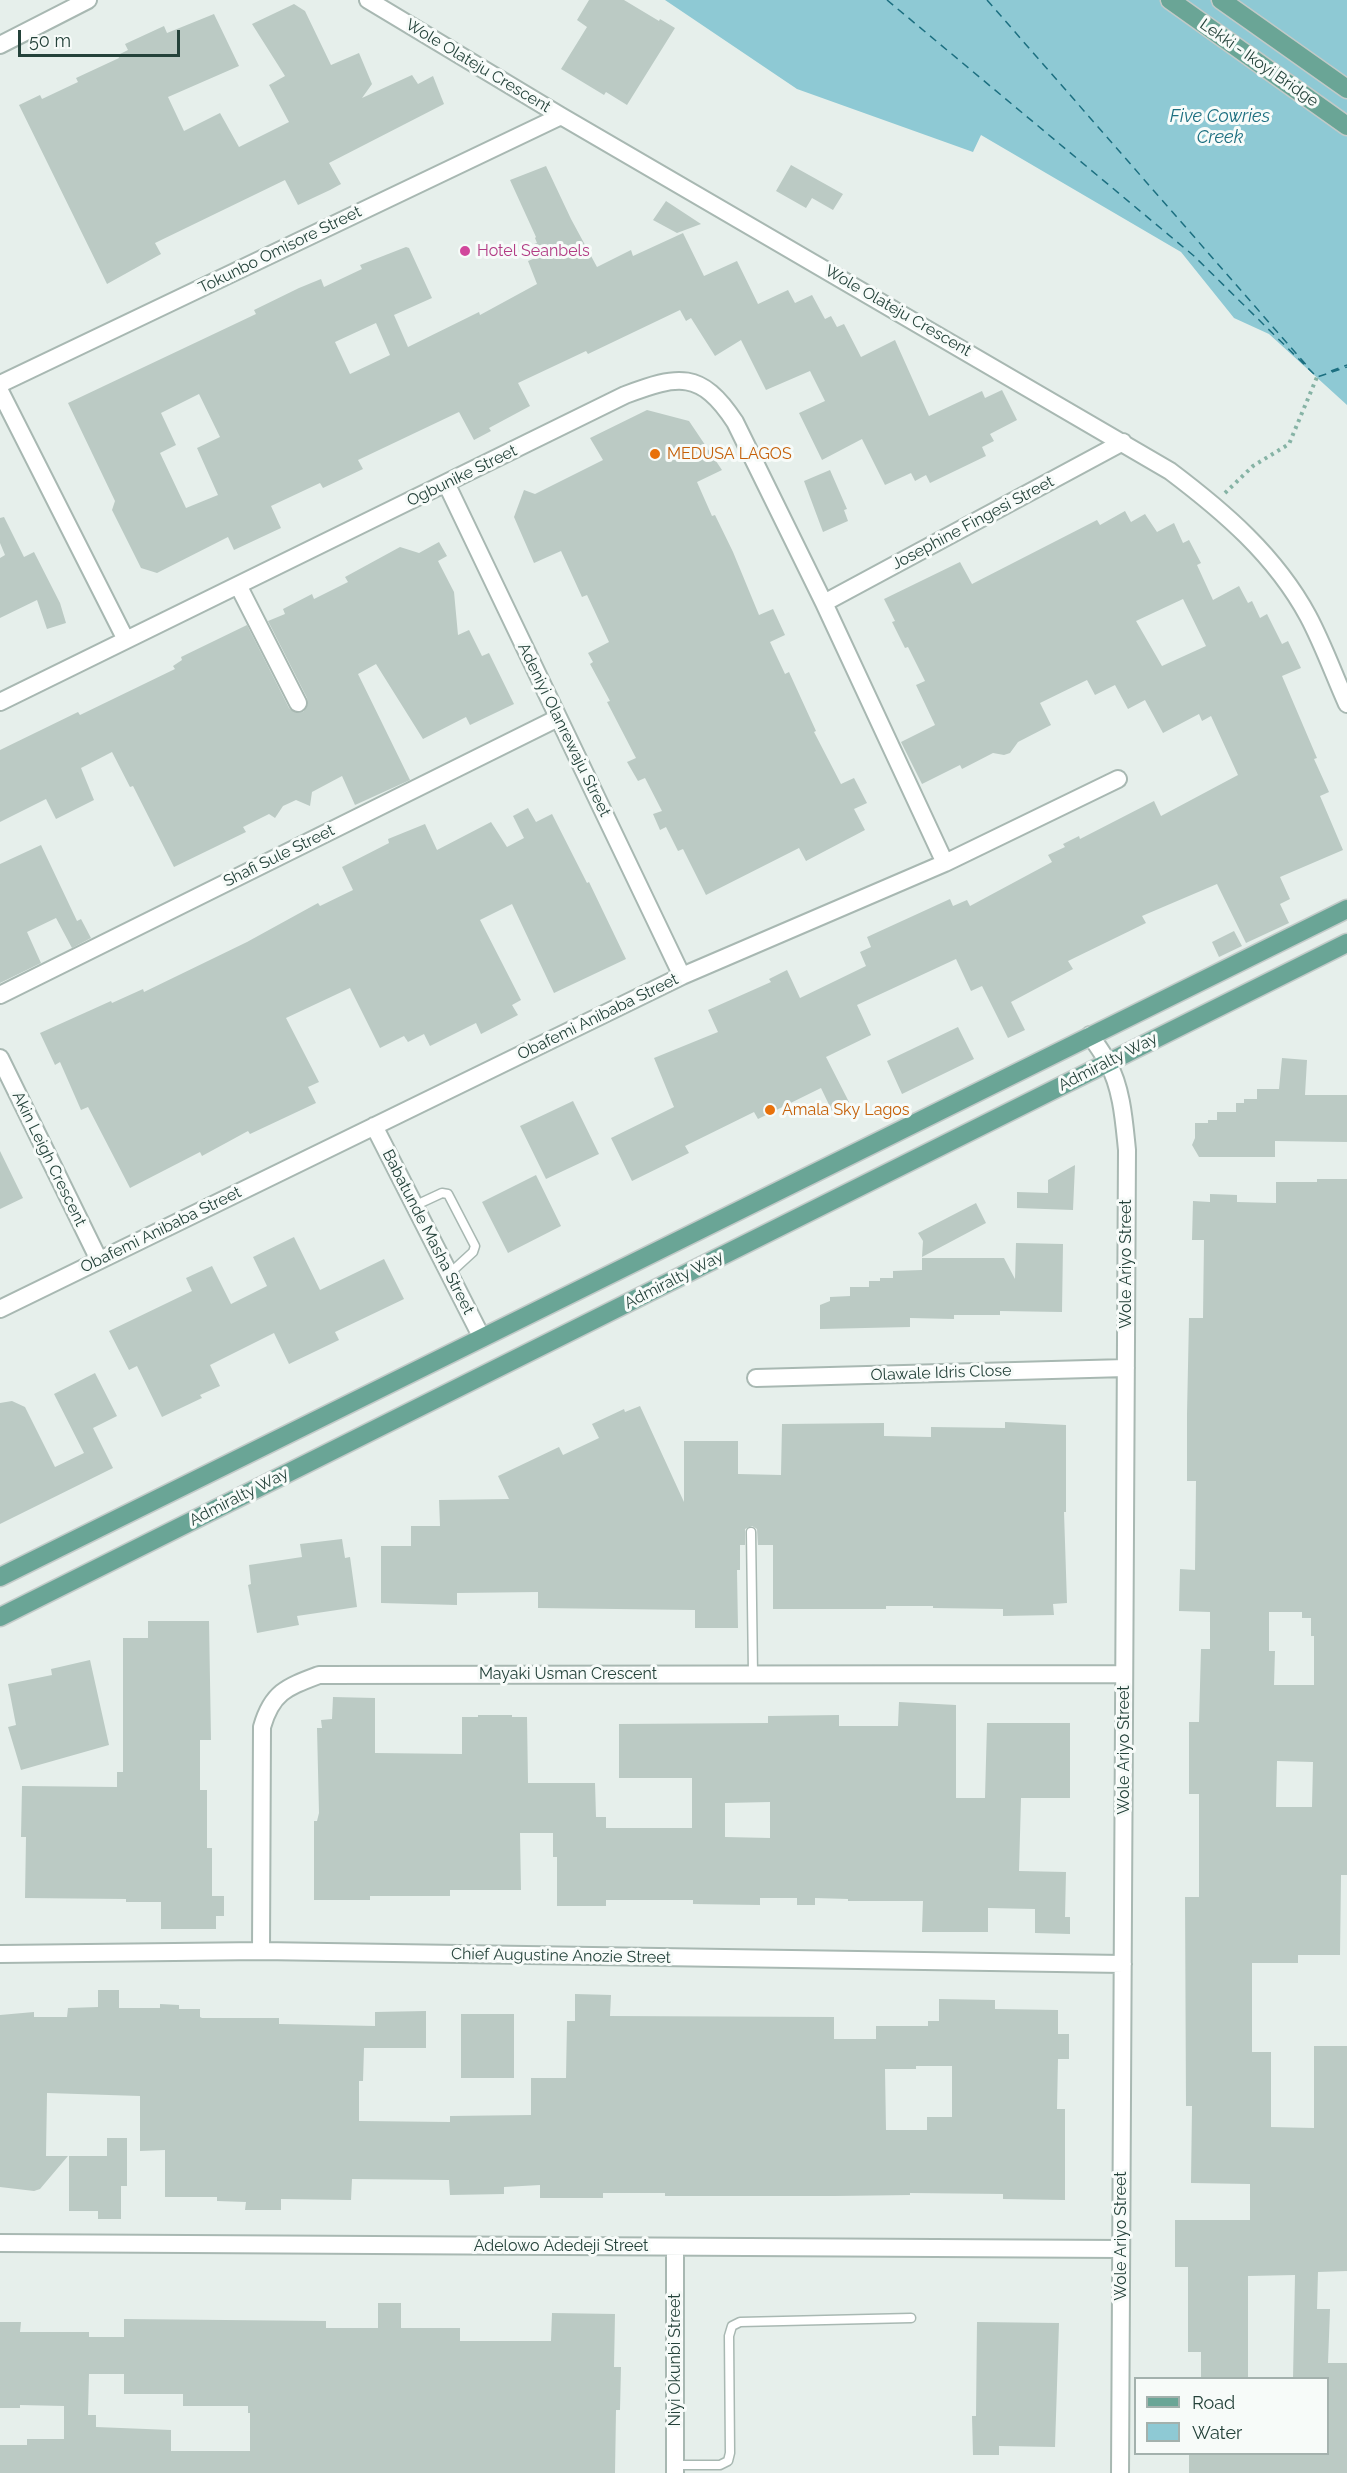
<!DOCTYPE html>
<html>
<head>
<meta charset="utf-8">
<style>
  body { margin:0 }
  #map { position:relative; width:1347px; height:2473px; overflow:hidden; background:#e6efeb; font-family:Raleway,sans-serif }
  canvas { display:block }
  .legend { position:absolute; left:1134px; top:2377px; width:195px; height:78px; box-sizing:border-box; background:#f7fbf9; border:2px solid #a3b1ad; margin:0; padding:8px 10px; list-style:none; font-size:18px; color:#24423a }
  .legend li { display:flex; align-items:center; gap:12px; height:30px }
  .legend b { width:30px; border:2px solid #a3b1ad }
  .scale { position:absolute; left:18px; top:30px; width:162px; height:27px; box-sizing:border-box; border:3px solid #24423a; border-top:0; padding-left:8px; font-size:18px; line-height:21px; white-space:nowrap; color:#24423a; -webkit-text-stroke:4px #f7fbf9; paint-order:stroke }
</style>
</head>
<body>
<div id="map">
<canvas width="1347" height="2473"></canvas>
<ul class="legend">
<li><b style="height:8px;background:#6aa596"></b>Road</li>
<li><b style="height:16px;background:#8ec9d4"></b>Water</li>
</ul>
<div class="scale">50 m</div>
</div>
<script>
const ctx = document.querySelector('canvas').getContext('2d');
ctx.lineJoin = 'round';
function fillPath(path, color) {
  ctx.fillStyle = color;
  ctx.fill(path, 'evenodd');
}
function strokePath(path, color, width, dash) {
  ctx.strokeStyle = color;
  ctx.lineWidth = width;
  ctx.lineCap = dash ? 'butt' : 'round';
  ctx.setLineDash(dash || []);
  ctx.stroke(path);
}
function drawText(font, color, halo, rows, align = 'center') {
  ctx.font = font + ' Raleway,sans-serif';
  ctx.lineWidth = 6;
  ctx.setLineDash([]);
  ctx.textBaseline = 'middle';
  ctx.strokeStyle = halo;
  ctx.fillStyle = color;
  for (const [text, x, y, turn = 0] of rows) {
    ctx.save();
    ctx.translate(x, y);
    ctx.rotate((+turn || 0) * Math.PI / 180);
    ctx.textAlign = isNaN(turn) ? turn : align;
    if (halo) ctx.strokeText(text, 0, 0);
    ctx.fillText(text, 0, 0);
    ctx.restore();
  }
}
fillPath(new Path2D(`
  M 665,0 L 1347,0 L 1347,405 L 1269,334 L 1234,318 L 1181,252 L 981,135 L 973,152 L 797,89 Z`), '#8ec9d4');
strokePath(new Path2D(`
  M 887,0 L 1194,256 L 1317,377 L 1347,367
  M 987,0 L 1308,367
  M 1331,371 L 1347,365`), '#1c6f80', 1.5, [8, 6]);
fillPath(new Path2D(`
  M 589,0 L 624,0 L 659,21 L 660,19 L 675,28 L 627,105 L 606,92 L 604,95 L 561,69 L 587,27 L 577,20 Z
  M 294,4 L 305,11 L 331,65 L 359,53 L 372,84 L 362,98 L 412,75 L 418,84 L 433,76 L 444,104 L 329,163 L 341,184 L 330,190 L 298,205 L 285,180 L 155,243 L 161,254 L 107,284 L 19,105 L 40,95 L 42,99 L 78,82 L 76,78 L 119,58 L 118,55 L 128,50 L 125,44 L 164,26 L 167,33 L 214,14 L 239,66 L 168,97 L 184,131 L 220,113 L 239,147 L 289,122 L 269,85 L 285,76 L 252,24 Z
  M 791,165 L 843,194 L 833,210 L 812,198 L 806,208 L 776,191 Z
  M 546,166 L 571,219 L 597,267 L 631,250 L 633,256 L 683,233 L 704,276 L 737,261 L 758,304 L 788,290 L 795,303 L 812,295 L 825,319 L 831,316 L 837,327 L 844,324 L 861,357 L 895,340 L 929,416 L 982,391 L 985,398 L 1002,390 L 1017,420 L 990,434 L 994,441 L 982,447 L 986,456 L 930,483 L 926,475 L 915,481 L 911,473 L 885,485 L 862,439 L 822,460 L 799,413 L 825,401 L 810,371 L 766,390 L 741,340 L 715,356 L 691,318 L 686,321 L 680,310 L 588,354 L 586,351 L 518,383 L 530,406 L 489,428 L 491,431 L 474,440 L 459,412 L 358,460 L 363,469 L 323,488 L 320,483 L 271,506 L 281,528 L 234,550 L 228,537 L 157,573 L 141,568 L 112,510 L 115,501 L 68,403 L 256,314 L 254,310 L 299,288 L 321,279 L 324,287 L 362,269 L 360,265 L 406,247 L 409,248 L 432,298 L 394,315 L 408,347 L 479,312 L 480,315 L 537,284 L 528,261 L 540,256 L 534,244 L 537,243 L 535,238 L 536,237 L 510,180 ZM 376,323 L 390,355 L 350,374 L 335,342 ZM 199,394 L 220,437 L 197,448 L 218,495 L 186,508 L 160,453 L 176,445 L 161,413 Z
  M 666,201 L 701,224 L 677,233 L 653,220 Z
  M 647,410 L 689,421 L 722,470 L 697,482 L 712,516 L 715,515 L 733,552 L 759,615 L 773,609 L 785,635 L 770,642 L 785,674 L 789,672 L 816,731 L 814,732 L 841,784 L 854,778 L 867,803 L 854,809 L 865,830 L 806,861 L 799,848 L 706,895 L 683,849 L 678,851 L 666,827 L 660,830 L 653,814 L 662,811 L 645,778 L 638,781 L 627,762 L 636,758 L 607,702 L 610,701 L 590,664 L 593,662 L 588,653 L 609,642 L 587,595 L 582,597 L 561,551 L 534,563 L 514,517 L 524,490 L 535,494 L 603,460 L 590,438 Z
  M 830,470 L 847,509 L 844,510 L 848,521 L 823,532 L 804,481 Z
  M 1125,511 L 1131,522 L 1145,514 L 1157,532 L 1174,523 L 1183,543 L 1189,540 L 1201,563 L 1197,565 L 1213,600 L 1239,586 L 1248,603 L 1252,601 L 1260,618 L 1267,614 L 1282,644 L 1288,641 L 1301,668 L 1282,676 L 1317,758 L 1314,759 L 1329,792 L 1320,796 L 1343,850 L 1280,877 L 1290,899 L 1280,904 L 1289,923 L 1246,943 L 1217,884 L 1142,916 L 1146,923 L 1068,961 L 1073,969 L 1011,1002 L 1025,1030 L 1008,1038 L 982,986 L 971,991 L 956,959 L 857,1005 L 871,1035 L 826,1057 L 849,1102 L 832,1111 L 821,1088 L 758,1119 L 754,1112 L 685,1146 L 689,1153 L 632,1181 L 611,1138 L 674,1107 L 654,1058 L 718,1032 L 708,1010 L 771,982 L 769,979 L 787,970 L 800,998 L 866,966 L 860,952 L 871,947 L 867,937 L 950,899 L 953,906 L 967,900 L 970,906 L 1052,862 L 1048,855 L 1065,847 L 1063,844 L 1079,836 L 1080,839 L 1154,801 L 1161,816 L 1238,775 L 1211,716 L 1202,721 L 1199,714 L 1163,733 L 1145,700 L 1128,709 L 1115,685 L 1095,695 L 1087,680 L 1040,703 L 1051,725 L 1018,742 L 1010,753 L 1004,755 L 993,753 L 962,769 L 960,765 L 922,784 L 901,742 L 935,725 L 916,685 L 925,681 L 908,647 L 905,648 L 892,622 L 895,621 L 884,599 L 960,562 L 972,584 L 1097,520 L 1100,525 ZM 1183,599 L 1206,646 L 1162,666 L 1136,621 Z
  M 4,517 L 24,557 L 34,552 L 60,603 L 66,623 L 47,629 L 37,600 L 0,618 L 0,558 L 5,555 L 0,543 L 0,518 Z
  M 439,542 L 447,556 L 438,561 L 454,592 L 458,635 L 469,630 L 482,656 L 489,653 L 514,704 L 470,725 L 466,717 L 423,739 L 376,664 L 358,674 L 410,780 L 355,805 L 342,776 L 312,792 L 310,806 L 296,800 L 283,806 L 275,818 L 269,814 L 243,827 L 246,832 L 174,867 L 133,786 L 130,787 L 112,752 L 81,768 L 94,800 L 56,819 L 46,799 L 0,822 L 0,750 L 78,712 L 80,715 L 175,669 L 173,666 L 182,660 L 181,657 L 247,625 L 289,708 L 297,713 L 303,712 L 308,704 L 307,698 L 268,621 L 285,614 L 283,609 L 312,594 L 314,599 L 348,582 L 345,577 L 400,547 L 419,553 Z
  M 528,808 L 536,822 L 552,814 L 587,883 L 589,882 L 626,959 L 554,993 L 512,904 L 480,920 L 521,1000 L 512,1005 L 518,1015 L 481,1034 L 476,1023 L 430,1046 L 424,1034 L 408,1042 L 404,1036 L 380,1048 L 350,988 L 286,1018 L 319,1082 L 308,1087 L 316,1103 L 250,1134 L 248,1131 L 202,1156 L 200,1152 L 130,1188 L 88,1107 L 81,1110 L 60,1062 L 55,1065 L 40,1033 L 111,1001 L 112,1003 L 143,989 L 144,992 L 247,942 L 318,903 L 320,906 L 353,890 L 342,867 L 389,843 L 388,839 L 425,824 L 437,850 L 491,822 L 507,847 L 524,838 L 513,816 Z
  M 41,845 L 77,921 L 81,919 L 91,938 L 72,948 L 56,918 L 27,932 L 41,963 L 0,983 L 0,864 Z
  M 1234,931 L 1242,946 L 1219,957 L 1212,942 Z
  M 958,1027 L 974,1059 L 902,1094 L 887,1061 Z
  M 1282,1058 L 1307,1060 L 1305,1095 L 1347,1095 L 1347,1142 L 1275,1141 L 1275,1157 L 1199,1157 L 1192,1145 L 1195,1138 L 1195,1123 L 1208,1123 L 1208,1120 L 1217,1120 L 1217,1112 L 1236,1112 L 1236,1103 L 1244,1103 L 1244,1099 L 1257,1099 L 1257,1089 L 1279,1089 Z
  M 573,1101 L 599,1154 L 546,1179 L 520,1126 Z
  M 0,1151 L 23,1198 L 0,1209 Z
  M 1075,1165 L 1073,1210 L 1017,1208 L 1017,1192 L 1048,1193 L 1048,1180 Z
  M 536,1175 L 561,1226 L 508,1253 L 482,1202 Z
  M 1317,1179 L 1347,1179 L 1347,1875 L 1341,1875 L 1340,1955 L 1298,1955 L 1298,1963 L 1252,1963 L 1252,2052 L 1271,2052 L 1271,2127 L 1314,2128 L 1314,2046 L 1347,2046 L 1347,2271 L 1318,2272 L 1317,2309 L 1330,2309 L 1328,2363 L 1347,2363 L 1347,2473 L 1189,2473 L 1189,2454 L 1328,2454 L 1328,2379 L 1293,2379 L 1295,2275 L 1248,2276 L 1248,2379 L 1201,2379 L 1201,2352 L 1188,2352 L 1188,2267 L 1175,2267 L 1175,2220 L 1250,2220 L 1250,2184 L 1191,2183 L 1192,2106 L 1186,2106 L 1185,1897 L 1199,1897 L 1199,1794 L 1189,1794 L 1189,1722 L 1199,1722 L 1201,1649 L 1210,1649 L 1210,1612 L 1179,1611 L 1180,1569 L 1195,1570 L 1196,1481 L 1187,1481 L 1187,1414 L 1189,1318 L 1203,1318 L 1204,1240 L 1192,1240 L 1193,1201 L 1210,1202 L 1210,1194 L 1237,1195 L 1237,1202 L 1276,1203 L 1276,1182 L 1317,1182 ZM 1269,1612 L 1302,1612 L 1302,1618 L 1311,1618 L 1311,1636 L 1314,1636 L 1314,1685 L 1274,1685 L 1275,1651 L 1269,1651 ZM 1277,1761 L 1313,1762 L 1312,1807 L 1276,1807 Z
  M 976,1203 L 986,1223 L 922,1257 L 923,1241 L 918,1233 Z
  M 294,1237 L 320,1290 L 384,1259 L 404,1299 L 335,1332 L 339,1340 L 289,1364 L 274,1333 L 210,1365 L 220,1386 L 200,1395 L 202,1398 L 162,1417 L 137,1366 L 129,1370 L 109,1331 L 192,1291 L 186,1278 L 212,1266 L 231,1304 L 267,1286 L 253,1257 Z
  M 1016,1243 L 1063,1244 L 1062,1312 L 1000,1311 L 1000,1315 L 954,1315 L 954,1319 L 910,1318 L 910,1327 L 820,1329 L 820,1305 L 830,1301 L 830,1297 L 850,1296 L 850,1287 L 869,1287 L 869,1281 L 880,1281 L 880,1278 L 893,1278 L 893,1271 L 922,1270 L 922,1258 L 1004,1258 L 1015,1279 Z
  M 95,1373 L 117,1416 L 93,1428 L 113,1468 L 0,1524 L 0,1403 L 12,1401 L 25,1407 L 55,1467 L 84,1453 L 54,1394 Z
  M 640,1406 L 684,1502 L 684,1441 L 738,1441 L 738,1474 L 781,1475 L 782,1424 L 884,1423 L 884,1436 L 931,1437 L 931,1427 L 1005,1428 L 1005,1422 L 1066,1425 L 1066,1512 L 1064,1512 L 1067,1603 L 1053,1604 L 1054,1615 L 1003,1616 L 1003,1609 L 933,1608 L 933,1606 L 886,1606 L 886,1609 L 773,1609 L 773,1545 L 758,1545 L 757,1529 L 752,1526 L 745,1529 L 745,1545 L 740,1545 L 740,1570 L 737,1570 L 738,1628 L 695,1628 L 695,1610 L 538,1608 L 538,1592 L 457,1593 L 457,1605 L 381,1603 L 381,1546 L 411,1546 L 411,1526 L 440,1526 L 439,1500 L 509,1499 L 498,1476 L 559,1447 L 563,1455 L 599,1438 L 592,1424 L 624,1409 L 625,1412 Z
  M 342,1539 L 345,1558 L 350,1557 L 357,1607 L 297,1616 L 299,1625 L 257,1633 L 248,1585 L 251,1584 L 249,1565 L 302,1557 L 300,1544 Z
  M 148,1621 L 209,1621 L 211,1740 L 200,1740 L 200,1790 L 207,1790 L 207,1848 L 212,1848 L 212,1896 L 224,1896 L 224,1916 L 216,1916 L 216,1929 L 161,1929 L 161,1902 L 126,1902 L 126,1899 L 25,1898 L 26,1837 L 21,1837 L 22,1786 L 117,1787 L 117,1772 L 123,1772 L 123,1638 L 148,1638 Z
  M 90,1660 L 109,1745 L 21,1770 L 8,1727 L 16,1725 L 8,1684 L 52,1675 L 51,1669 Z
  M 333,1697 L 375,1698 L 375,1753 L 462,1754 L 462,1717 L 478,1717 L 478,1715 L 512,1715 L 512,1717 L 527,1717 L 528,1783 L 595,1783 L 596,1817 L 606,1817 L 606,1828 L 692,1828 L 692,1778 L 619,1778 L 619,1724 L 768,1723 L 768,1716 L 839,1715 L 839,1726 L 898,1726 L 899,1702 L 956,1705 L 956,1798 L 985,1798 L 987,1723 L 1070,1723 L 1070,1798 L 1021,1798 L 1019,1871 L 1066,1872 L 1065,1917 L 1070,1917 L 1070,1934 L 1035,1933 L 1035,1909 L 988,1908 L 988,1932 L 922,1932 L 923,1901 L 848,1901 L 848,1899 L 815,1898 L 815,1905 L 797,1905 L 797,1898 L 760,1898 L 760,1905 L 693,1904 L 693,1900 L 606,1900 L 606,1906 L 557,1906 L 557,1857 L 553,1857 L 553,1833 L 520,1833 L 521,1890 L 450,1890 L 450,1896 L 370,1896 L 370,1900 L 314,1900 L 314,1821 L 317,1821 L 319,1813 L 317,1728 L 322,1728 L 321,1720 L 332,1719 ZM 770,1802 L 770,1838 L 725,1837 L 725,1803 Z
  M 98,1990 L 119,1990 L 119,2008 L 160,2008 L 160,2004 L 179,2005 L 179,2009 L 200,2009 L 200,2017 L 202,2018 L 279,2018 L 279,2024 L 375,2026 L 375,2012 L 426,2011 L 426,2048 L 364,2048 L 363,2081 L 359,2081 L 359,2121 L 450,2122 L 450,2116 L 531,2115 L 531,2078 L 566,2078 L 567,2021 L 575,2021 L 575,1994 L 611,1995 L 610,2016 L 834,2017 L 834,2039 L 876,2039 L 876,2026 L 928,2026 L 928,2021 L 939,2021 L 939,1999 L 995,2000 L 995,2009 L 1058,2010 L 1058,2034 L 1069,2034 L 1069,2059 L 1058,2059 L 1057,2109 L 1065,2109 L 1065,2200 L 1003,2199 L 1003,2194 L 910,2193 L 910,2195 L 835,2196 L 665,2196 L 665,2193 L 603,2193 L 603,2198 L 540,2198 L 540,2185 L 504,2187 L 504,2194 L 450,2195 L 449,2180 L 352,2179 L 351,2200 L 281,2199 L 281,2210 L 245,2210 L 246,2202 L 217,2201 L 217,2197 L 165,2197 L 165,2150 L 140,2151 L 140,2096 L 47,2093 L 46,2156 L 68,2156 L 40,2189 L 34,2191 L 0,2187 L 0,2015 L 34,2012 L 34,2017 L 67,2017 L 68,2008 L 98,2007 ZM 916,2066 L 952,2066 L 952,2117 L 927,2117 L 927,2130 L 886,2130 L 885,2069 L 916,2069 Z
  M 461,2014 L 514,2014 L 514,2078 L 461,2078 Z
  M 107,2138 L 127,2138 L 127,2186 L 121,2186 L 121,2219 L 98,2219 L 98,2211 L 69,2211 L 69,2156 L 107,2156 Z
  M 378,2303 L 401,2303 L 401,2328 L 460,2328 L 460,2341 L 551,2341 L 552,2313 L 615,2314 L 614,2367 L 621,2367 L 620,2410 L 616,2410 L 615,2473 L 0,2473 L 0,2445 L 27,2445 L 27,2439 L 64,2439 L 64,2406 L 20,2405 L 20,2408 L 0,2408 L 0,2322 L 21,2322 L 20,2332 L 89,2332 L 89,2337 L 124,2337 L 124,2319 L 326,2321 L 326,2328 L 378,2328 ZM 89,2374 L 124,2374 L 124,2394 L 183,2394 L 183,2406 L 248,2406 L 248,2413 L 250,2413 L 250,2451 L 171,2451 L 171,2430 L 96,2427 L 96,2415 L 88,2415 Z
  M 977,2322 L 1059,2323 L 1055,2447 L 999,2446 L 999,2455 L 973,2455 L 972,2416 L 976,2416 Z`), '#bbcac4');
const service = new Path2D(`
  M 414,1206 L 442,1193 L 448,1194 L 475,1246 L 473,1252 L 449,1274
  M 751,1532 L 753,1674
  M 675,2465 L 720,2465 L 728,2461 L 730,2453 L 729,2336 L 732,2326 L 740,2322 L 911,2318`);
const minor = new Path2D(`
  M 368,0 L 561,116 L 1170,471 C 1223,511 1275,555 1308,616 C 1323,644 1334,675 1347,704
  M 0,45 L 88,0
  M 0,384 L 561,116
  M 0,391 L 126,640
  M 446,483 L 682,976
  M 239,587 L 298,703
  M 824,603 L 1123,442
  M 0,702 L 625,395 C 678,375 701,370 735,422 L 824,603 L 945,863 L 682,976 L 0,1309
  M 945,863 L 1118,779
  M 0,995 L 558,718
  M 1090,1035 C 1096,1044 1103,1053 1108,1063 C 1122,1089 1124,1121 1127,1150 L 1120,2473
  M 0,1058 L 99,1260
  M 374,1126 L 482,1338
  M 756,1378 L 1126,1368
  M 261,1951 L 262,1727 C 272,1692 287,1687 319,1675 L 1124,1674
  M 0,1954 L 261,1951 L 1123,1964
  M 0,2243 L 1121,2249
  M 675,2247 L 675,2473`);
const primary = new Path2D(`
  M 1170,0 L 1347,126
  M 1221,0 L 1347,89
  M 0,1577 L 1347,909
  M 0,1617 L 1347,943`);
strokePath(service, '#a8b8b2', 11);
strokePath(minor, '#a8b8b2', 20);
strokePath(primary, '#c2cac8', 21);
strokePath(new Path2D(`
  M 1225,493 L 1253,466 L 1289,444 L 1317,377`), '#86b3a5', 4, [3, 4.5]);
strokePath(service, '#fff', 8);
strokePath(minor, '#fff', 16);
strokePath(primary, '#6aa596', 18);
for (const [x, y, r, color] of [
  [465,251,6,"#d1479c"],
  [655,454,6,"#e8710a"],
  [770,1110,6,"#e8710a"]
]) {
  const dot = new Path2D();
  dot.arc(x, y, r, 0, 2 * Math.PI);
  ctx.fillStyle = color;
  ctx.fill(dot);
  strokePath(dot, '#f7fbf9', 2);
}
drawText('16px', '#24423a', '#f7fbf9', [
  ["Lekki - Ikoyi Bridge",1259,63,35],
  ["Wole Olateju Crescent",478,66,31],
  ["Tokunbo Omisore Street",280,250,-26],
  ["Wole Olateju Crescent",898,311,30],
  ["Ogbunike Street",462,476,-26],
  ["Josephine Fingesi Street",973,523,-28],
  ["Adeniyi Olanrewaju Street",564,730,64],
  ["Shafi Sule Street",279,856,-26],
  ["Obafemi Anibaba Street",598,1017,-26],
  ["Admiralty Way",1108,1062,-27],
  ["Akin Leigh Crescent",49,1159,64],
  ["Obafemi Anibaba Street",161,1230,-26],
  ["Babatunde Masha Street",428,1232,63],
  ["Wole Ariyo Street",1126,1264,-90],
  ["Admiralty Way",674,1280,-27],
  ["Olawale Idris Close",941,1373,-2],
  ["Admiralty Way",239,1497,-27],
  ["Mayaki Usman Crescent",568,1674],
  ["Wole Ariyo Street",1124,1750,-90],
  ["Chief Augustine Anozie Street",561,1956,1],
  ["Wole Ariyo Street",1121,2236,-90],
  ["Adelowo Adedeji Street",561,2246],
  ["Niyi Okunbi Street",675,2360,-90]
]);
drawText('16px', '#b23c85', '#f7fbf9', [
  ["Hotel Seanbels",477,251]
], 'left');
drawText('16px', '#c56008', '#f7fbf9', [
  ["MEDUSA LAGOS",667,454],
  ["Amala Sky Lagos",782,1110]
], 'left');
drawText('italic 18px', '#1c6f80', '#f7fbf9', [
  ["Five Cowries",1220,117],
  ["Creek",1220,138]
]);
</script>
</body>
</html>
